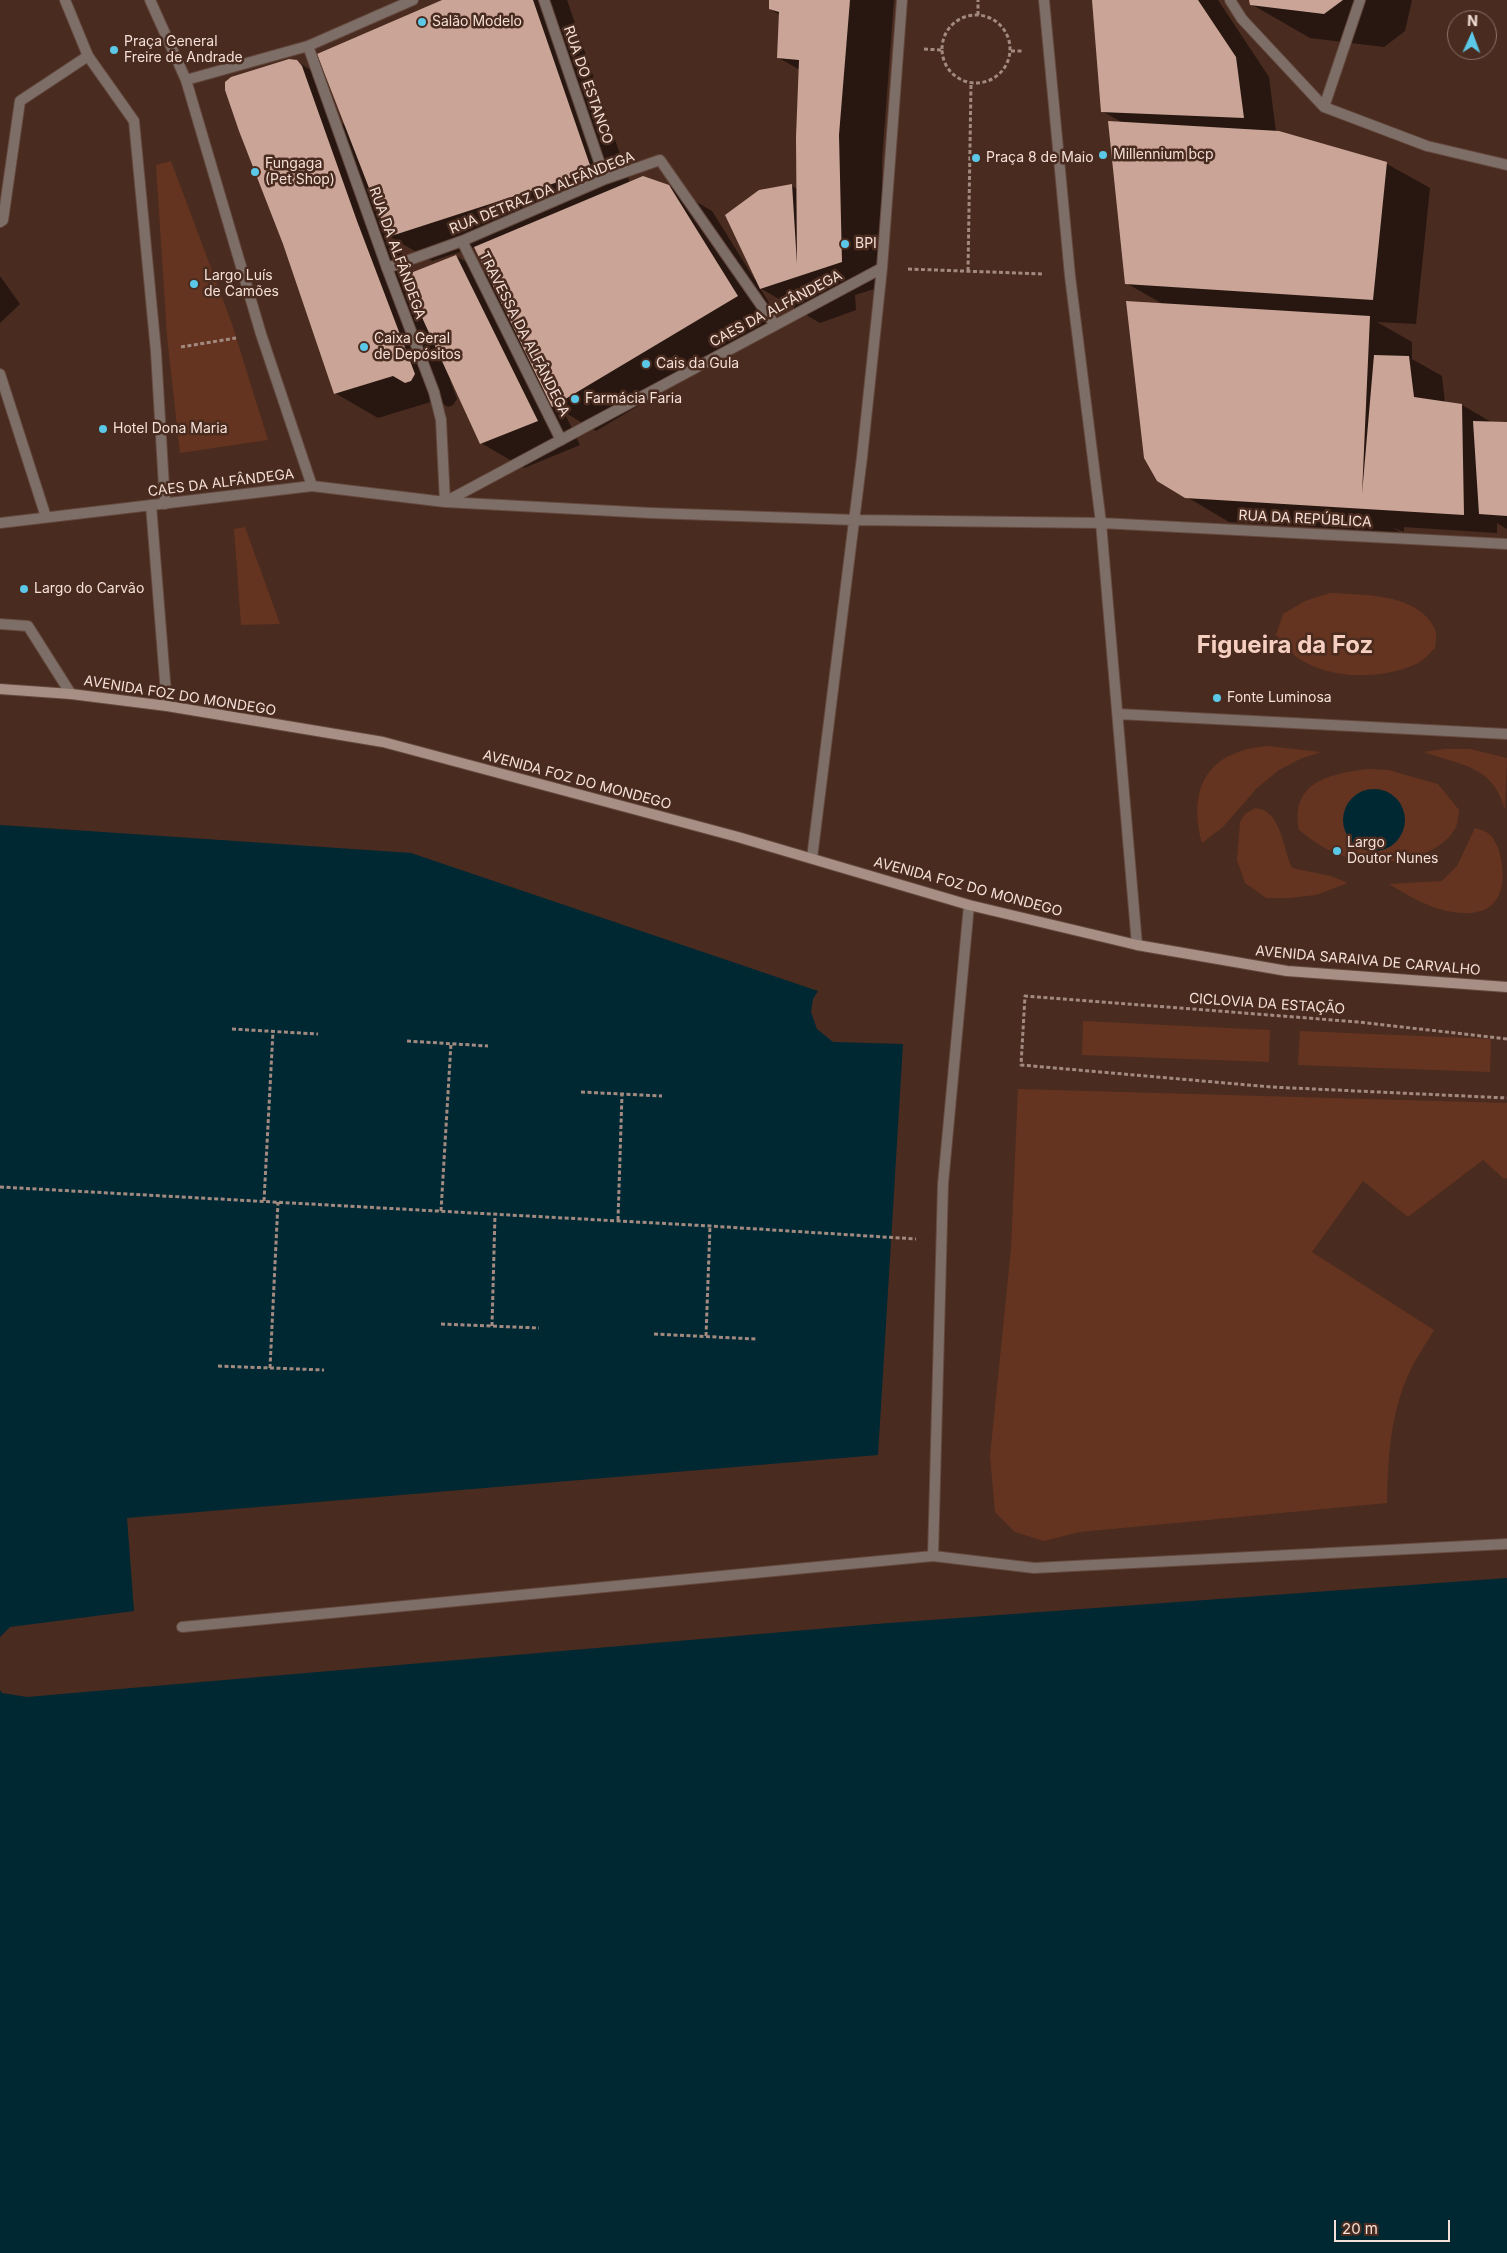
<!DOCTYPE html>
<html>
<head>
<meta charset="utf-8">
<style>
  body { margin:0 }
  #map { position:relative; width:1507px; height:2253px; overflow:hidden; background:#492b1f; font-family:Inter,sans-serif }
  canvas { display:block }
  .north { position:absolute; left:1447px; top:10px; width:50px; height:50px; box-sizing:border-box; background:#492b1f; border:1px solid #8d7369; border-radius:50%; rotate:2deg; font-size:14px; font-weight:700; line-height:20px; text-align:center; color:#f4e0d8 }
  .north::after { content:''; display:block; margin:auto; width:18px; height:22px; background:#5bc8e7; clip-path:polygon(50% 0,100% 100%,50% 72%,0 100%) }
  .scale { position:absolute; left:1334px; top:2220px; width:116px; height:22px; box-sizing:border-box; border:2px solid #f4e0d8; border-top:0; padding-left:6px; font-size:15px; line-height:18px; white-space:nowrap; color:#f4e0d8; -webkit-text-stroke:4px #492b1f; paint-order:stroke }
</style>
</head>
<body>
<div id="map">
<canvas width="1507" height="2253"></canvas>
<div class="north">N</div>
<div class="scale">20 m</div>
</div>
<script>
const ctx = document.querySelector('canvas').getContext('2d');
ctx.lineJoin = 'round';
function fillPath(path, color) {
  ctx.fillStyle = color;
  ctx.fill(path, 'evenodd');
}
function strokePath(path, color, width, dash) {
  ctx.strokeStyle = color;
  ctx.lineWidth = width;
  ctx.lineCap = dash ? 'butt' : 'round';
  ctx.setLineDash(dash || []);
  ctx.stroke(path);
}
function drawText(font, color, halo, rows, align = 'center') {
  ctx.font = font + ' Inter,sans-serif';
  ctx.lineWidth = 5;
  ctx.setLineDash([]);
  ctx.textBaseline = 'middle';
  ctx.strokeStyle = halo;
  ctx.fillStyle = color;
  for (const [text, x, y, turn = 0] of rows) {
    ctx.save();
    ctx.translate(x, y);
    ctx.rotate((+turn || 0) * Math.PI / 180);
    ctx.textAlign = isNaN(turn) ? turn : align;
    if (halo) ctx.strokeText(text, 0, 0);
    ctx.fillText(text, 0, 0);
    ctx.restore();
  }
}
fillPath(new Path2D(`
  M 171,161 L 232,324 L 268,440 L 180,453 L 167,336 L 156,165 Z
  M 245,527 L 280,624 L 241,625 L 234,529 Z
  M 1330,593 C 1363,595 1418,593 1435,629 C 1437,634 1436,642 1435,648 C 1429,654 1422,662 1414,665 C 1380,680 1325,680 1294,655 C 1288,649 1282,641 1276,635 L 1283,614 L 1305,601 Z
  M 1268,746 L 1321,752 L 1300,759 L 1279,770 L 1257,788 L 1223,827 L 1202,843 C 1191,804 1197,765 1241,751 C 1249,748 1259,747 1268,746 Z
  M 1444,749 L 1470,749 L 1507,758 L 1505,810 C 1493,765 1462,766 1424,752 Z
  M 1368,769 L 1388,770 L 1438,784 L 1459,810 C 1458,816 1458,824 1455,829 C 1436,861 1378,868 1346,857 C 1327,851 1314,842 1299,830 C 1290,782 1329,774 1368,769 Z
  M 1255,808 C 1281,809 1283,849 1292,868 L 1331,876 L 1348,883 L 1316,895 L 1289,898 L 1266,898 L 1255,890 L 1245,883 L 1237,860 L 1240,822 L 1245,814 Z
  M 1475,828 C 1479,829 1486,831 1489,834 C 1493,836 1495,843 1498,847 C 1507,876 1506,913 1467,913 C 1439,914 1412,898 1389,884 L 1442,881 L 1457,866 Z
  M 1083,1021 L 1270,1030 L 1269,1062 L 1082,1055 Z
  M 1300,1031 L 1491,1039 L 1490,1072 L 1298,1065 Z
  M 1018,1089 L 1507,1103 L 1507,1178 L 1504,1179 L 1483,1160 L 1408,1217 L 1363,1181 L 1312,1252 L 1434,1330 C 1426,1344 1416,1358 1409,1373 C 1390,1415 1388,1458 1387,1503 L 1080,1532 L 1044,1541 L 1015,1532 L 995,1512 L 990,1456 L 1011,1249 Z`), '#653420');
fillPath(new Path2D(`
  M1343 820a31 31 0 1 1 62 0a31 31 0 1 1-62 0Z
  M 0,825 L 411,853 L 818,991 L 813,999 L 811,1012 L 817,1029 L 833,1042 L 903,1044 L 878,1455 L 127,1518 L 134,1611 L 10,1627 L 0,1637 Z
  M 1507,1578 L 1507,2253 L 0,2253 L 0,1690 L 2,1693 L 27,1697 L 876,1624 Z`), '#002833');
fillPath(new Path2D(`
  M 445,0 L 567,0 L 630,183 L 669,186 L 712,211 L 755,280 L 792,186 L 797,189 L 800,70 L 779,58 L 780,15 L 770,9 L 770,0 L 894,0 L 882,160 L 884,286 L 855,295 L 856,310 L 820,323 L 760,288 L 780,321 L 596,431 L 564,412 L 580,445 L 524,468 L 481,443 L 452,379 L 450,380 L 457,399 L 453,405 L 448,407 L 437,400 L 378,418 L 335,393 L 296,61 L 319,75 L 337,120 L 346,126 ZM 387,235 L 432,261 L 475,247 L 489,275 L 456,256 L 410,274 L 399,247 L 389,241 Z
  M 1093,0 L 1218,0 L 1269,77 L 1276,132 L 1387,164 L 1430,188 L 1416,324 L 1377,322 L 1412,342 L 1412,359 L 1442,376 L 1445,403 L 1462,405 L 1493,423 L 1507,423 L 1507,529 L 1497,523 L 1497,533 L 1404,527 L 1404,532 L 1391,527 L 1400,532 L 1229,522 L 1158,480 L 1163,304 L 1126,283 L 1123,123 L 1102,111 Z
  M 1251,0 L 1412,0 L 1405,31 L 1384,47 L 1310,38 L 1251,4 Z
  M 0,276 L 20,304 L 0,323 Z`), '#0007');
fillPath(new Path2D(`
  M 442,0 L 533,0 L 592,171 L 388,237 L 317,54 Z
  M 769,0 L 850,0 L 839,135 L 842,262 L 760,289 L 725,215 L 759,190 L 792,184 L 797,264 L 796,137 L 799,60 L 777,58 L 779,12 L 769,9 Z
  M 1092,0 L 1198,0 L 1236,57 L 1244,118 L 1101,112 Z
  M 1249,0 L 1343,0 L 1324,14 L 1250,5 Z
  M 289,59 L 297,60 L 302,66 L 357,221 L 415,374 L 411,381 L 405,383 L 393,376 L 334,394 L 283,244 L 239,131 L 225,90 L 225,82 L 231,77 Z
  M 1108,121 L 1279,131 L 1387,162 L 1373,300 L 1125,284 Z
  M 643,176 L 669,185 L 738,296 L 552,407 L 474,247 Z
  M 456,255 L 538,421 L 480,444 L 403,276 Z
  M 1126,301 L 1370,316 L 1362,494 L 1374,355 L 1409,356 L 1414,397 L 1462,404 L 1464,515 L 1185,498 L 1157,481 L 1144,458 Z
  M 1473,421 L 1507,422 L 1507,516 L 1479,514 Z`), '#caa496');
const service = new Path2D(`
  M 0,624 L 28,626 L 71,694
  M 933,1556 L 1034,1568 L 1507,1544
  M 182,1627 L 933,1556 L 943,1184 L 969,905`);
const pedestrian = new Path2D(`
  M 544,0 L 605,179
  M 0,222 L 3,220 L 20,101 L 88,56
  M 462,241 L 561,440
  M 387,268 L 462,241 L 605,179 L 660,160 L 775,325`);
const minor = new Path2D(`
  M 65,0 L 88,56 L 134,121 L 156,352 L 165,504
  M 150,0 L 186,80 L 261,334 L 312,486
  M 1044,0 L 1070,276 L 1101,523 L 1137,945
  M 1230,0 L 1242,19 L 1324,107 L 1427,146 L 1507,165
  M 308,46 L 387,268 L 434,392 L 441,420 L 445,502 L 882,268
  M 186,80 L 308,46 L 413,0
  M 1324,107 L 1360,0
  M 0,374 L 46,517
  M 151,505 L 167,706
  M 0,523 L 312,486 L 445,502 L 651,513 L 856,520 L 1101,523 L 1507,544
  M 1118,714 L 1507,734
  M 812,858 L 862,457 L 882,268 L 902,0`);
const secondary = new Path2D(`
  M 0,689 L 71,694 L 167,706 L 383,742 L 738,837 L 969,905 L 1137,945 L 1287,971 L 1507,987`);
strokePath(service, '#64483d', 12);
strokePath(pedestrian, '#64483d', 12);
strokePath(minor, '#64483d', 12);
strokePath(secondary, '#64483d', 12);
strokePath(new Path2D(`
  M942 49a34 34 0 1 1 68 0a34 34 0 1 1-68 0Z
  M 978,15 L 978,0
  M 924,49 L 941,50
  M 1011,51 L 1023,51
  M 908,269 L 1044,274
  M 968,271 L 971,84
  M 181,347 L 236,338
  M 232,1029 L 318,1034
  M 1507,1039 L 1359,1022 L 1025,996 L 1021,1065 L 1271,1087 L 1507,1098
  M 407,1041 L 488,1046
  M 581,1092 L 662,1096
  M 0,1187 L 710,1226 L 916,1239
  M 264,1201 L 273,1031
  M 441,1211 L 451,1043
  M 618,1220 L 622,1094
  M 441,1324 L 539,1328
  M 492,1326 L 495,1214
  M 654,1334 L 756,1339
  M 706,1336 L 710,1226
  M 218,1366 L 324,1370
  M 270,1368 L 278,1202`), '#a38a80', 3, [4, 2.5]);
strokePath(service, '#7e6e68', 10);
strokePath(pedestrian, '#7e6e68', 10);
strokePath(minor, '#7e6e68', 10);
strokePath(secondary, '#a78f85', 10);
for (const [x, y, r, color] of [
  [422,22,5,"#5bc8e7"],
  [114,50,5,"#5bc8e7"],
  [1103,155,5,"#5bc8e7"],
  [976,158,5,"#5bc8e7"],
  [255,172,5,"#5bc8e7"],
  [845,244,5,"#5bc8e7"],
  [194,284,5,"#5bc8e7"],
  [364,347,5,"#5bc8e7"],
  [646,364,5,"#5bc8e7"],
  [575,399,5,"#5bc8e7"],
  [103,429,5,"#5bc8e7"],
  [24,589,5,"#5bc8e7"],
  [1217,698,5,"#5bc8e7"],
  [1337,851,5,"#5bc8e7"]
]) {
  const dot = new Path2D();
  dot.arc(x, y, r, 0, 2 * Math.PI);
  ctx.fillStyle = color;
  ctx.fill(dot);
  strokePath(dot, '#492b1f', 2);
}
drawText('14px', '#f4e0d8', '#492b1f', [
  ["Salão Modelo",432,22],
  ["Praça General",124,42],
  ["Freire de Andrade",124,58],
  ["Millennium bcp",1113,155],
  ["Praça 8 de Maio",986,158],
  ["Fungaga",265,164],
  ["(Pet Shop)",265,180],
  ["BPI",855,244],
  ["Largo Luís",204,276],
  ["de Camões",204,292],
  ["Caixa Geral",374,339],
  ["de Depósitos",374,355],
  ["Cais da Gula",656,364],
  ["Farmácia Faria",585,399],
  ["Hotel Dona Maria",113,429],
  ["Largo do Carvão",34,589],
  ["Fonte Luminosa",1227,698],
  ["Largo",1347,843],
  ["Doutor Nunes",1347,859]
], 'left');
drawText('14px', '#f4e0d8', '#492b1f', [
  ["RUA DO ESTANCO",588,85,71],
  ["RUA DETRAZ DA ALFÂNDEGA",542,193,-22],
  ["RUA DA ALFÂNDEGA",397,253,70],
  ["CAES DA ALFÂNDEGA",776,309,-28],
  ["TRAVESSA DA ALFÂNDEGA",524,334,63],
  ["CAES DA ALFÂNDEGA",221,483,-7],
  ["RUA DA REPÚBLICA",1305,519,3],
  ["AVENIDA FOZ DO MONDEGO",180,696,9],
  ["AVENIDA FOZ DO MONDEGO",577,780,15],
  ["AVENIDA FOZ DO MONDEGO",968,887,15],
  ["AVENIDA SARAIVA DE CARVALHO",1368,961,5],
  ["CICLOVIA DA ESTAÇÃO",1267,1004,4]
]);
drawText('bold 24px', '#f6cfc0', '#492b1f', [
  ["Figueira da Foz",1285,646]
]);
</script>
</body>
</html>
